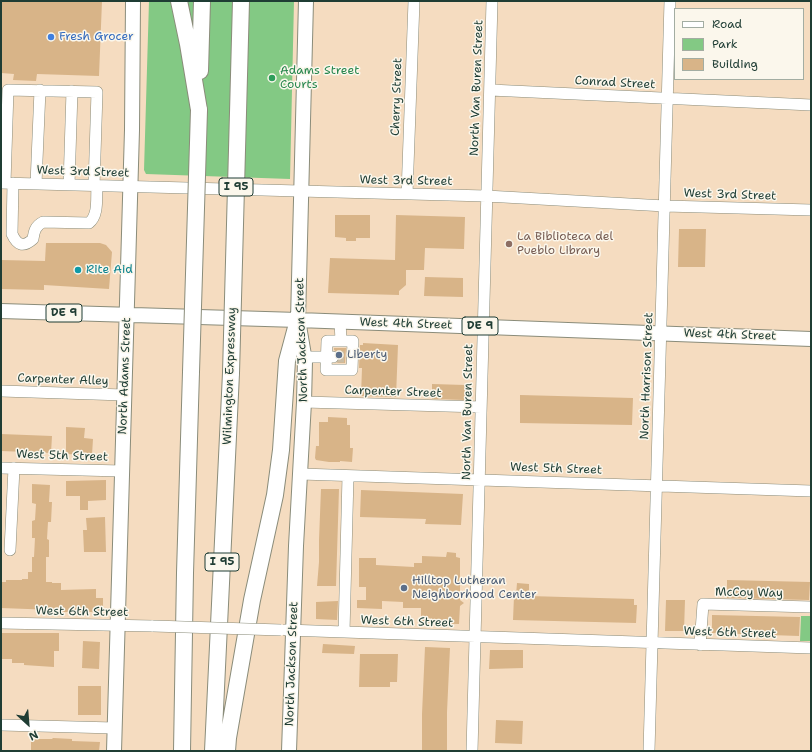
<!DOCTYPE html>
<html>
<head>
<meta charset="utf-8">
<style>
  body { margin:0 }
  #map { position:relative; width:812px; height:752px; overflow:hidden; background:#f5dcc0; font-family:"Shantell Sans",sans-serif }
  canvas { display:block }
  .frame { position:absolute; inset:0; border:2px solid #1f3d34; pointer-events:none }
  .legend { position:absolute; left:674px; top:8px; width:130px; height:72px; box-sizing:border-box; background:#fbf7ec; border:1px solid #a3ada2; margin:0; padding:5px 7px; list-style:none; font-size:12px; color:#1f3d34 }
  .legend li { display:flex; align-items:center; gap:8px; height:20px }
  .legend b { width:20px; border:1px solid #a3ada2 }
  .north { position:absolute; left:8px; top:704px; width:40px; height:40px; -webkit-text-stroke:3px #fbf7ec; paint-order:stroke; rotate:154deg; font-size:11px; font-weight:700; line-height:16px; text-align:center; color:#1f3d34 }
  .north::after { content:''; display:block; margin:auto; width:14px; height:18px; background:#1f3d34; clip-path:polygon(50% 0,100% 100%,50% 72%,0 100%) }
</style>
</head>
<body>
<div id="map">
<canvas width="812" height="752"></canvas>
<div class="frame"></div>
<ul class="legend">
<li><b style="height:5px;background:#fff"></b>Road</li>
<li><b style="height:11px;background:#83c984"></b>Park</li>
<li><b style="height:11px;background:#d8b488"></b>Building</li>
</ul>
<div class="north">N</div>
</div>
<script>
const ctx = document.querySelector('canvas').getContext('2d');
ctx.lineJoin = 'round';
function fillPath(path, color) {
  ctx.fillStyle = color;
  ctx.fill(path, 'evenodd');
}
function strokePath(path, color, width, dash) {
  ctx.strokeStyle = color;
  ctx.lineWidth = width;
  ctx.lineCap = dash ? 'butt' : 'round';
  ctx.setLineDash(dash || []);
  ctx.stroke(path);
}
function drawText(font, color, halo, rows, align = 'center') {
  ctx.font = font + ' "Shantell Sans",sans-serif';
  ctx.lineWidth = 3;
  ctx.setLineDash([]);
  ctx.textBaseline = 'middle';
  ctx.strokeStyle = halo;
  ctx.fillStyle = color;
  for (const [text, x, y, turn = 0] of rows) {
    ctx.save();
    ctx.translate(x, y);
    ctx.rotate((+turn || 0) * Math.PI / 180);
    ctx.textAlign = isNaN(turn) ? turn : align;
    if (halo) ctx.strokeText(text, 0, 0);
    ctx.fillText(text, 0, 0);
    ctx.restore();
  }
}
fillPath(new Path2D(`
  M 149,1 L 294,1 L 290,179 L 146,174 L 144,170 Z
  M 801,616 L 811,616 L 811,641 L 800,641 Z`), '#83c984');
fillPath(new Path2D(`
  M 1,1 L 102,1 L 99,76 L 37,74 L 36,81 L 13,80 L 14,74 L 1,73 Z
  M 335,215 L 370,215 L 370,238 L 356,238 L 356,241 L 346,241 L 346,238 L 335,237 Z
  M 396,215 L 465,217 L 464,249 L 425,248 L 424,270 L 406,270 L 406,285 L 399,291 L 399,295 L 328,293 L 330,258 L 395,260 Z
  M 679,229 L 706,229 L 705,267 L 678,267 Z
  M 46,243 L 100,243 L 106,245 L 112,252 L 109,289 L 44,285 L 44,290 L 1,289 L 1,260 L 45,261 Z
  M 425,277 L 463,278 L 463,297 L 424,296 Z
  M 363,343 L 398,345 L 396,397 L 361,396 L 362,368 L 359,368 L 360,345 L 363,345 Z
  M 334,348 L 346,348 L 345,363 L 337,363 L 339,360 L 340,357 L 339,353 L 334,350 Z
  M 432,384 L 465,385 L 465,400 L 432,399 Z
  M 520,395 L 633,398 L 632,425 L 520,423 Z
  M 328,417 L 347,418 L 347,425 L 350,425 L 350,448 L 353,448 L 352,462 L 340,461 L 340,462 L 329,462 L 316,460 L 315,458 L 316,446 L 319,446 L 319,422 L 328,422 Z
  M 66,427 L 85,428 L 84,438 L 93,439 L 92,455 L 66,454 Z
  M 1,434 L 52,436 L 51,453 L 1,451 Z
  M 106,480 L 106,500 L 88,501 L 88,510 L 80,510 L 80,496 L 66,496 L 66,481 Z
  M 32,484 L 50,485 L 49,502 L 52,502 L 51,522 L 48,522 L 47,539 L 49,540 L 49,557 L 46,557 L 46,582 L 52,582 L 52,583 L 61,583 L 61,590 L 96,589 L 96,598 L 103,598 L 103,612 L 54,612 L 54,610 L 1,608 L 1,582 L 6,582 L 6,580 L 22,580 L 22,579 L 28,579 L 28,572 L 32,572 L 32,557 L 34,557 L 35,538 L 32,538 L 32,521 L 35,520 L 36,504 L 32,503 Z
  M 321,489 L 339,489 L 336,586 L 317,586 L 319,562 L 319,540 Z
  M 361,490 L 463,494 L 461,525 L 425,524 L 426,519 L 360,517 Z
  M 105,517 L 106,552 L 84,552 L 83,530 L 87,530 L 86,518 Z
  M 447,552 L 456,553 L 456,557 L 460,558 L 460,600 L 464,603 L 460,606 L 459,624 L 421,623 L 421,608 L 403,608 L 403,602 L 382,601 L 382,609 L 357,608 L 357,600 L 366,600 L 366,587 L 359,587 L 359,558 L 376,558 L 376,565 L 414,567 L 414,563 L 422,563 L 422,556 L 446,557 Z
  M 727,580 L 810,582 L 809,600 L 727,598 Z
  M 517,583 L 529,584 L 529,596 L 634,599 L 634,605 L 637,605 L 636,623 L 513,620 L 514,596 L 516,595 Z
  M 666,600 L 685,600 L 684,631 L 665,631 Z
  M 338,601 L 337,620 L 316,619 L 316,602 Z
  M 712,615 L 800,617 L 799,636 L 712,633 Z
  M 1,633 L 59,633 L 59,651 L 54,651 L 54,667 L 24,665 L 24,663 L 12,663 L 12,659 L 1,659 Z
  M 83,641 L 100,642 L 99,669 L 82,668 Z
  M 323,644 L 355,646 L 354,654 L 322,653 Z
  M 425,647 L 450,648 L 447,712 L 447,751 L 422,751 L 422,714 Z
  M 490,650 L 523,650 L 523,668 L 489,669 Z
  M 360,654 L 398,654 L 397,682 L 390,682 L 390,687 L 359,687 Z
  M 78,686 L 101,686 L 101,715 L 78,715 Z
  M 496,720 L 523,721 L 522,744 L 495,743 Z
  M 53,738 L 72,739 L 72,741 L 100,742 L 99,751 L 31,751 L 31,739 L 52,739 Z`), '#d8b488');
strokePath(new Path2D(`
  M 333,357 L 348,357`), '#cabca4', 11, [11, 5.5]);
const minor = new Path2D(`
  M 490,90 L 811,105
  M 1,183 L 486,196 L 665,206 L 811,210
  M 5,183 L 8,90 L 97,92 L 94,186
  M 13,183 L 12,234 C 17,245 23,248 33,239 C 34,232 35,226 43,222 L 89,223 C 99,215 96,198 97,186
  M 36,184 L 40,90
  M 69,185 L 72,91
  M 407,194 L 414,1
  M 340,321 L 341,341 L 327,341 L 326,370 L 352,370 L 353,341 L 341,341
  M 304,357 L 333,357
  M 1,391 L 124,395
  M 304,402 L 481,407
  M 1,468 L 122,471
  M 301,474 L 811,491
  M 10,550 L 14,468
  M 1,623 L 153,626
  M 286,630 L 811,648
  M 344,632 L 348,476
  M 700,645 L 703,604 L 811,607
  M 1,725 L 114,728
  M 472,751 L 492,1
  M 649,751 L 670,1`);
const major = new Path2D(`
  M 1,311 L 298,320 L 811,339
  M 114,751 L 132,130 L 133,1
  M 289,751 L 296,546 L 304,402 L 305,361 L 298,320 L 306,1`);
const highway = new Path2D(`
  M 179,1 L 188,44 L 199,110
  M 200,71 L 202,1
  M 182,751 L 185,573 L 191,372
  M 213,751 L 231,373
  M 227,751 L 228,738 L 252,600 L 275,495 L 281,450 L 287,361 L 298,320`);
strokePath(minor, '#8a8c7a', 12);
strokePath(major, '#8a8c7a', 16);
strokePath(highway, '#8a8c7a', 18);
strokePath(minor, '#fff', 11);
strokePath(major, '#fff', 14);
strokePath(highway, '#fff', 16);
const minorBridge = new Path2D(`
  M 153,626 L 281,630`);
const highwayBridge = new Path2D(`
  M 191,372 L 199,110
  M 231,373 L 241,1`);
strokePath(minorBridge, '#8a8c7a', 12, []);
strokePath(highwayBridge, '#8a8c7a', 18, []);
strokePath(minorBridge, '#fff', 11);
strokePath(highwayBridge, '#fff', 16);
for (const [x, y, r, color] of [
  [51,37,4,"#3f7fe0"],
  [272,78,4,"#2e9e5b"],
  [509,244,4,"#8d6e63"],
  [78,270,4,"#0f9aa8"],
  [339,355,4,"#5c6f8a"],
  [404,588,4,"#5c6f8a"]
]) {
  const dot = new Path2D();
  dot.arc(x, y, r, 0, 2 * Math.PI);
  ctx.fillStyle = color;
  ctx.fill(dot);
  strokePath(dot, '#fbf7ec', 1.5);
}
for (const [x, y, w] of [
  [236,187,34],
  [64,313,36],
  [480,326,36],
  [222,562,34]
]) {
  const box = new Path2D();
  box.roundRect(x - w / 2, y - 9, w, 18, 3);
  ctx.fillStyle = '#fbf7ec';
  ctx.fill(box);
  strokePath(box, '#1f3d34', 1);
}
drawText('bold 11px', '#1f3d34', null, [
  ["I 95",236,187],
  ["DE 9",64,313],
  ["DE 9",480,326],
  ["I 95",222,562]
]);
drawText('12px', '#366cbe', '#fbf7ec', [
  ["Fresh Grocer",59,37]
], 'left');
drawText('12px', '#27864d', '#fbf7ec', [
  ["Adams Street",280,71],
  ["Courts",280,85]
], 'left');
drawText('12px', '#1f3d34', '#fbf7ec', [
  ["Conrad Street",615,83,3],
  ["North Van Buren Street",477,88,-88],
  ["Cherry Street",397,97,-88],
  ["West 3rd Street",83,172,2],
  ["West 3rd Street",406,181,1],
  ["West 3rd Street",730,195,2],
  ["West 4th Street",406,324,2],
  ["West 4th Street",730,335,2],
  ["North Jackson Street",302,340,-92],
  ["North Adams Street",125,376,-88],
  ["Wilmington Expressway",230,376,-88],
  ["North Harrison Street",647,376,-88],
  ["Carpenter Alley",63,380,2],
  ["Carpenter Street",393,392,2],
  ["North Van Buren Street",468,412,-89],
  ["West 5th Street",62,456,2],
  ["West 5th Street",556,469,2],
  ["McCoy Way",749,593,1],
  ["West 6th Street",82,612,1],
  ["West 6th Street",407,622,2],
  ["West 6th Street",730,633,2],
  ["North Jackson Street",292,664,-88]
]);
drawText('12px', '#785e54', '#fbf7ec', [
  ["La Biblioteca del",517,237],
  ["Pueblo Library",517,251]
], 'left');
drawText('12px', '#0d838f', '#fbf7ec', [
  ["Rite Aid",86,270]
], 'left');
drawText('12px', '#4e5e75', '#fbf7ec', [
  ["Liberty",347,355],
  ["Hilltop Lutheran",412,581],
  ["Neighborhood Center",412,595]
], 'left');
</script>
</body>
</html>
